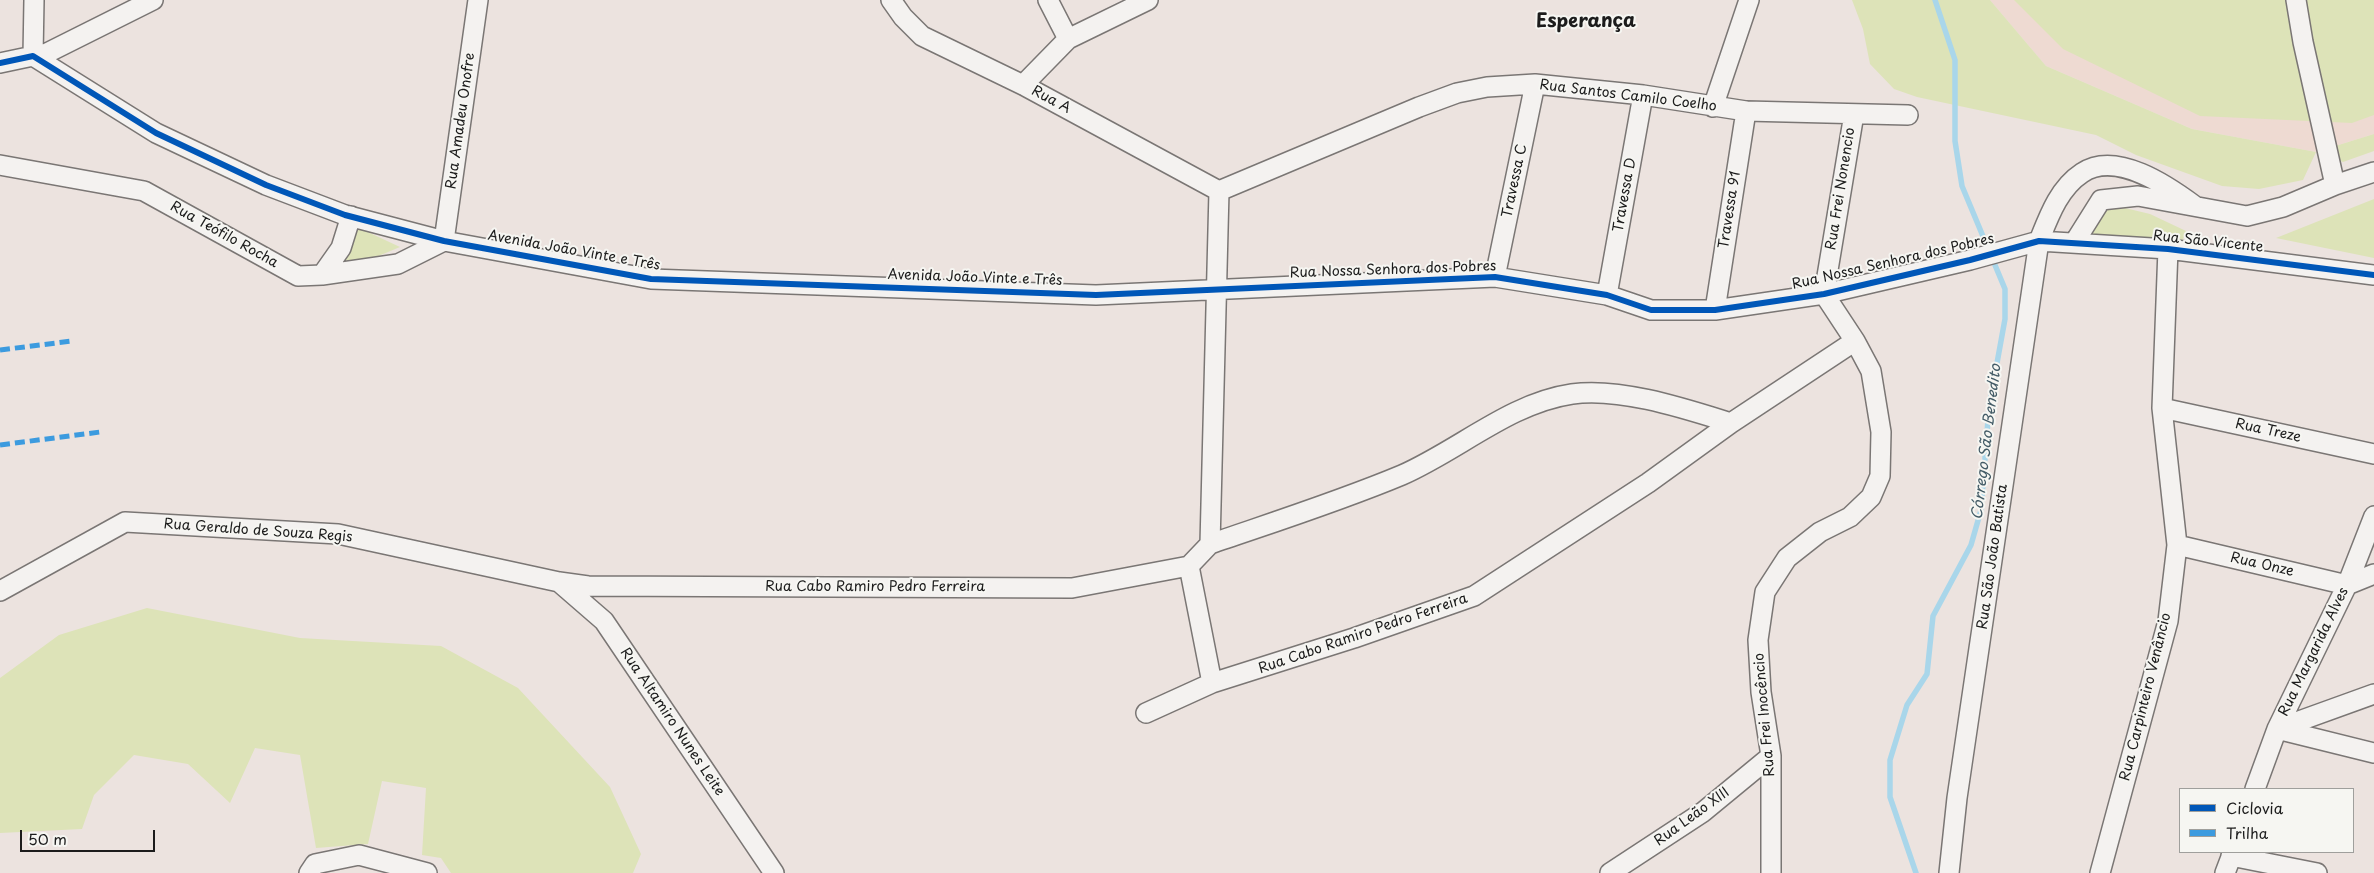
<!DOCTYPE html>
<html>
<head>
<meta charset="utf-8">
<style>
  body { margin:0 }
  #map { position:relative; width:2374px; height:873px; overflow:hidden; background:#ece3df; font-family:"Playpen Sans",sans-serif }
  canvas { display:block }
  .legend { position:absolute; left:2179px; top:788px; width:175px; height:65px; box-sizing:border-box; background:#f6f6f2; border:1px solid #9f9f9c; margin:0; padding:6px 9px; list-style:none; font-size:15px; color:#1c1c1c }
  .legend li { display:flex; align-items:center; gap:10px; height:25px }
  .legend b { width:25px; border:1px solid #9f9f9c }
  .scale { position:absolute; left:20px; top:830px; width:135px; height:22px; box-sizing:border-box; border:2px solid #1c1c1c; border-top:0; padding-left:6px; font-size:15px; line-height:18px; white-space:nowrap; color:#1c1c1c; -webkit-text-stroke:4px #f6f6f2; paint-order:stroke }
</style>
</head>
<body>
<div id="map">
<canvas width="2374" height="873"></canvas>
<ul class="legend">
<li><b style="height:6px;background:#0057b8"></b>Ciclovia</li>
<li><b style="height:6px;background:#3c9bdf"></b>Trilha</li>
</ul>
<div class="scale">50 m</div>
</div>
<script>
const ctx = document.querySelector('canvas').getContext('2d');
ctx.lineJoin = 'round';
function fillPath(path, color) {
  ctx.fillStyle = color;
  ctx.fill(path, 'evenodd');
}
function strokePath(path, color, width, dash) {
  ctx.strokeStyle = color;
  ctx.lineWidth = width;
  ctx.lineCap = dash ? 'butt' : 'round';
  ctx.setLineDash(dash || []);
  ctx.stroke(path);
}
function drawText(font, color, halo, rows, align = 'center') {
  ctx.font = font + ' "Playpen Sans",sans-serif';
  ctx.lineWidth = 4;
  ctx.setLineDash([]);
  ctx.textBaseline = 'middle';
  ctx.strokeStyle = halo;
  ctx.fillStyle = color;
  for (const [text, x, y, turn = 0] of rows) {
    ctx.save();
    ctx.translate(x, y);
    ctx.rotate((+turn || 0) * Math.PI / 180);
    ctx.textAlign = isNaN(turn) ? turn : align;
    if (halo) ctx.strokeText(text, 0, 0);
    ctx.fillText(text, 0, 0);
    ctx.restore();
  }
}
fillPath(new Path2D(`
  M 1990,0 L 2374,0 L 2374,134 L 2316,152 L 2192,129 L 2046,66 Z`), '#eedad2');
fillPath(new Path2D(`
  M 1852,0 L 1990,0 L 2046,66 L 2192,129 L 2316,152 L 2374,134 L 2374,151 L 2343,162 L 2316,152 L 2303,180 L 2259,189 L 2222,186 L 2136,155 L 2096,135 L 1917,97 L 1894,89 L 1870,64 L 1863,29 Z
  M 2014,0 L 2374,0 L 2374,115 L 2352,123 L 2200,116 L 2063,49 Z
  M 2374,199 L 2374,258 L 2276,238 Z
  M 2125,208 L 2150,214 L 2186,231 L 2182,242 L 2089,236 L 2106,210 Z
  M 357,227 L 400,247 L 376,257 L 339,266 Z
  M 147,608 L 300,638 L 441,646 L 518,688 L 610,787 L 641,854 L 633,873 L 451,873 L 441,858 L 422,855 L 426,788 L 382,781 L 368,844 L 316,848 L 300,755 L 255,748 L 230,803 L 188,764 L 134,755 L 94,795 L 82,829 L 0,833 L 0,678 L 59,635 Z`), '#dde3b8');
strokePath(new Path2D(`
  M 1916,873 L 1890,797 L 1890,760 L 1907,705 L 1927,674 L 1933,616 L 1971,545 L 1981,510 L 1989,407 L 2005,319 L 2005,289 L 1962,186 L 1955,141 L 1955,60 L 1935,0`), '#a9d6ea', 5.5);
const minor = new Path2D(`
  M 891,0 L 903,17 L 922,36 L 1023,85 L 1219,191
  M 1048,0 L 1068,39
  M 2296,0 L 2303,42 L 2335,185
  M 33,56 L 34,0
  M 37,58 L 153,0
  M 0,63 L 33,56 L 156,133 L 266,185 L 345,215 L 444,241 L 651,279 L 1096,295 L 1495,277 L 1607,295 L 1651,310 L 1715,310 L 1824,294 L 1970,260 L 2039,241 L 2168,249 L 2374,275
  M 1023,85 L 1068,39 L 1148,0
  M 1713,107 L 1749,0
  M 0,165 L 144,191 L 298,276 L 322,275 L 398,264 L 444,241 L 478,0
  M 1219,191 L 1419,107 L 1457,93 L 1487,87 L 1535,84 L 1643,95 L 1746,111 L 1908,115
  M 2074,243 L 2101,200 L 2138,196 L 2247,216 L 2283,207 L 2335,185 L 2374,172
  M 322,275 L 341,248 L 351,216
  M 1495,277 L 1535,84
  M 1607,295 L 1643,95
  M 1715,310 L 1746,111
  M 2162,408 L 2374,454
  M 1210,544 C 1274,522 1340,501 1402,475 C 1459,450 1510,403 1572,394 C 1620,387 1686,409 1731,423
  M 2177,545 L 2347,585 L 2374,574
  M 1189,566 L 1212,683 L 1354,638 L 1474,596 L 1648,483 L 1731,423 L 1855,341
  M 559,582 L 604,621 L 774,873
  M 0,591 L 125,522 L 338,534 L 559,582 L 588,586 L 1072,588 L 1189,566 L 1210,544 L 1219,191
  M 1146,713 L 1212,683
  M 2277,729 L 2374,694
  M 2277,729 L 2374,753
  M 2255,789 L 2277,729 L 2347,585 L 2374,516
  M 2231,856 L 2317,873
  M 309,873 L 315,864 L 359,855 L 427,873
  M 1610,873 L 1703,812 L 1771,756
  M 1771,873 L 1771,756 L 1761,692 L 1758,640 L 1765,592 L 1787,558 L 1820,532 L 1850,517 L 1871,497 L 1880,476 L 1881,432 L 1871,371 L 1855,341 L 1824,294 L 1854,114
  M 1949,873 L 1957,798 L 2039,241 C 2049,216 2059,188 2082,173 C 2116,150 2168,186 2195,206
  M 2100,873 L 2168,621 L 2177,545 L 2162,408 L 2168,249
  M 2225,873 L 2233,852`);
strokePath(minor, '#7a7674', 22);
strokePath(minor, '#f4f2f0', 19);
strokePath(new Path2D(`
  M 0,350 L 72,341
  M 0,445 L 100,432`), '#3c9bdf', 5, [10, 5]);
strokePath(new Path2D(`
  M 0,63 L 33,56 L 156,133 L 266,185 L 345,215 L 444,241 L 651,279 L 1096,295 L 1495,277 L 1607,295 L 1651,310 L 1715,310 L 1824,294 L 1970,260 L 2039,241 L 2168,249 L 2374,275`), '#0057b8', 6);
drawText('14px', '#1c1c1c', '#f6f6f2', [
  ["Rua Santos Camilo Coelho",1628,96,7],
  ["Rua A",1051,100,28],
  ["Rua Amadeu Onofre",461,121,-82],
  ["Travessa C",1515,181,-78],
  ["Rua Frei Nonencio",1841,189,-81],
  ["Travessa D",1625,195,-80],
  ["Travessa 91",1730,210,-81],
  ["Rua Teófilo Rocha",224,235,29],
  ["Rua São Vicente",2208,242,6],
  ["Avenida João Vinte e Três",574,251,10],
  ["Rua Nossa Senhora dos Pobres",1893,262,-13],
  ["Rua Nossa Senhora dos Pobres",1393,270,-2],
  ["Avenida João Vinte e Três",975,278,2],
  ["Rua Treze",2268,431,12],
  ["Rua Geraldo de Souza Regis",258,531,4],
  ["Rua São João Batista",1993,557,-82],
  ["Rua Onze",2262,565,13],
  ["Rua Cabo Ramiro Pedro Ferreira",875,587],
  ["Rua Cabo Ramiro Pedro Ferreira",1363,634,-19],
  ["Rua Margarida Alves",2314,652,-64],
  ["Rua Carpinteiro Venâncio",2146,697,-76],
  ["Rua Frei Inocêncio",1765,715,-95],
  ["Rua Altamiro Nunes Leite",672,722,56],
  ["Rua Leão XIII",1692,817,-36]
]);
drawText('italic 15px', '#435b66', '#f6f6f2', [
  ["Córrego São Benedito",1987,442,-83]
]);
drawText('bold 19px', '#1c1c1c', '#f6f6f2', [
  ["Esperança",1586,22]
]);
</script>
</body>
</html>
